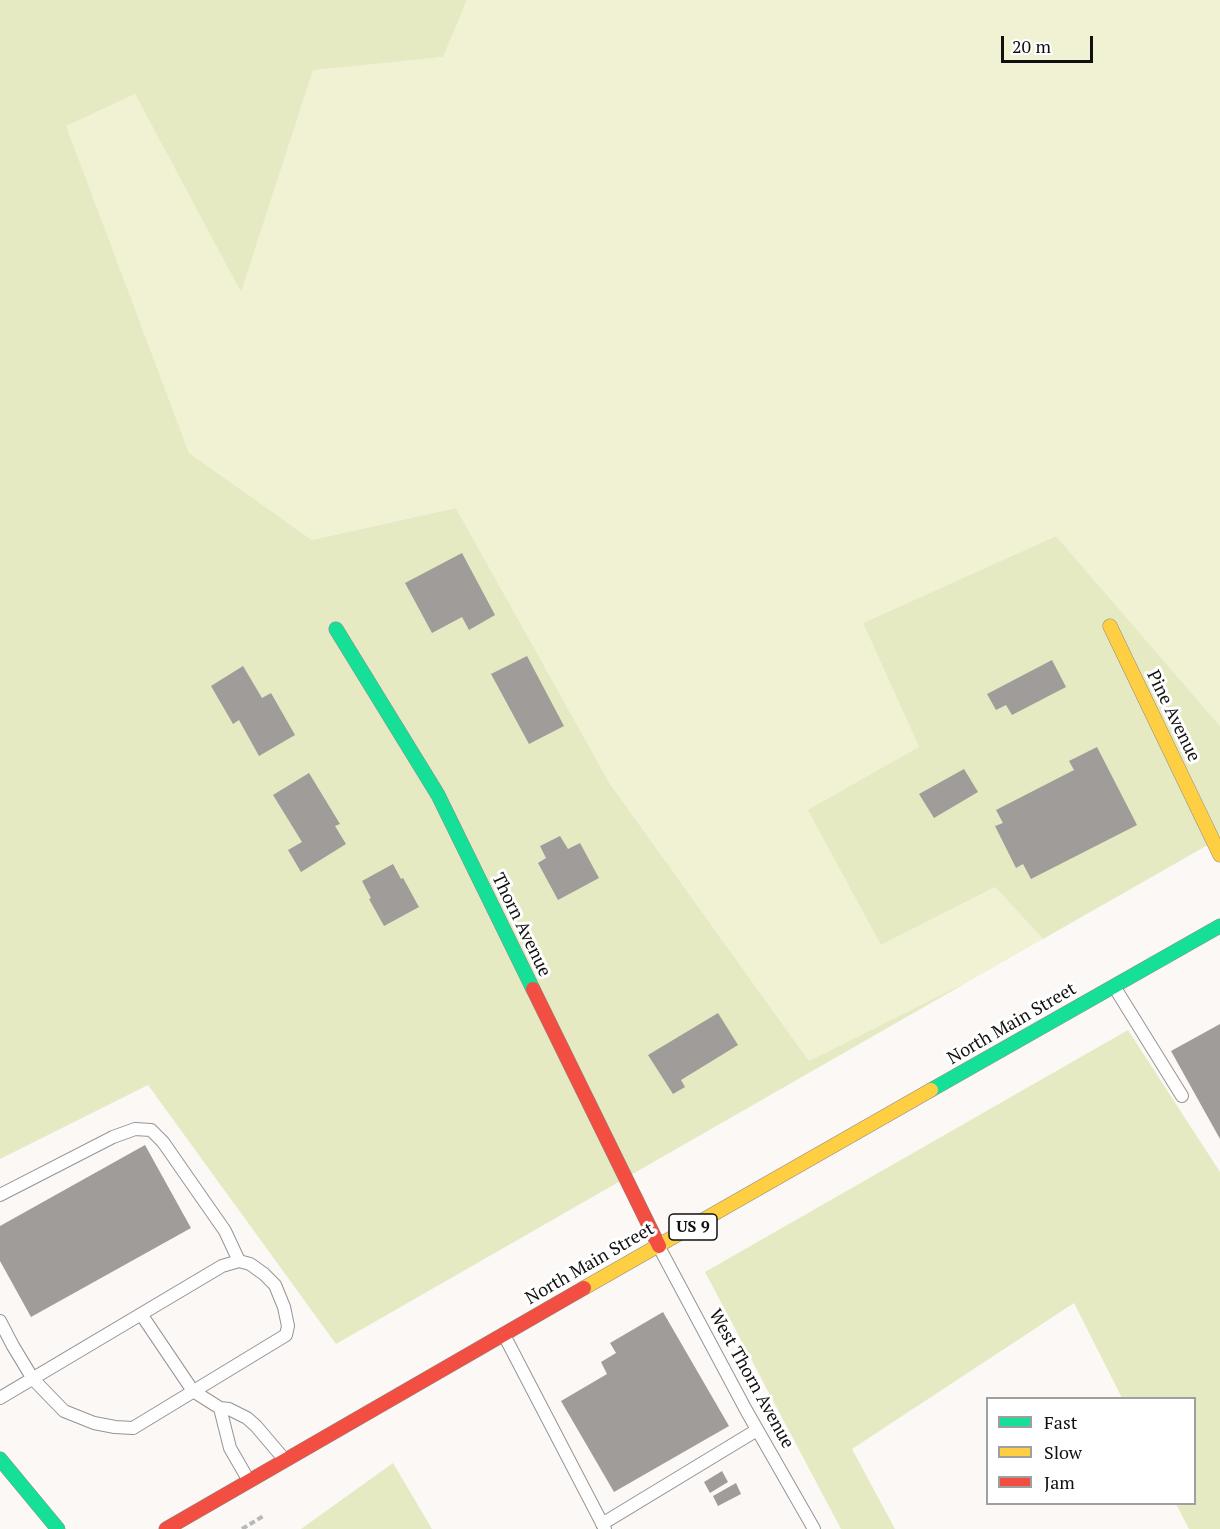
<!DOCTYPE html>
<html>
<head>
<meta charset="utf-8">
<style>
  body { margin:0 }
  #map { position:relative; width:1220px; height:1529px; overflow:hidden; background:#fcf8f5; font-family:"PT Serif",serif }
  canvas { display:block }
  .legend { position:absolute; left:986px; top:1397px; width:210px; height:108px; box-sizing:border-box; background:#fff; border:2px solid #9f9f9f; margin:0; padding:8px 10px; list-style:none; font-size:18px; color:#101010 }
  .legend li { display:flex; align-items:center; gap:12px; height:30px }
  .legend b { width:30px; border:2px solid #9f9f9f }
  .scale { position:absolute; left:1001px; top:36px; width:92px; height:27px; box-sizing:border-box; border:3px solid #101010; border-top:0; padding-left:8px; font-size:18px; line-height:21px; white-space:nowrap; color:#101010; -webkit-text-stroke:4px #fff; paint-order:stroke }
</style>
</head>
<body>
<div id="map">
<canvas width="1220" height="1529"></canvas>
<ul class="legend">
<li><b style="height:8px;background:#16e098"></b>Fast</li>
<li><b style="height:8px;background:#ffcf43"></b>Slow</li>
<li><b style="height:8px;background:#f24e42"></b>Jam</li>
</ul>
<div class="scale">20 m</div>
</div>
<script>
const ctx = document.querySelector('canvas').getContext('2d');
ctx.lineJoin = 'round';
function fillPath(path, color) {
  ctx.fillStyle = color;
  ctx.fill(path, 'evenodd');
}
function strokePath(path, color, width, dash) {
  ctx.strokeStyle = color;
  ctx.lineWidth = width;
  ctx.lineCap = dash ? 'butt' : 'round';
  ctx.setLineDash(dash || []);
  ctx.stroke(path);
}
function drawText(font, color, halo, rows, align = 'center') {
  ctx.font = font + ' "PT Serif",serif';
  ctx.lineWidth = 6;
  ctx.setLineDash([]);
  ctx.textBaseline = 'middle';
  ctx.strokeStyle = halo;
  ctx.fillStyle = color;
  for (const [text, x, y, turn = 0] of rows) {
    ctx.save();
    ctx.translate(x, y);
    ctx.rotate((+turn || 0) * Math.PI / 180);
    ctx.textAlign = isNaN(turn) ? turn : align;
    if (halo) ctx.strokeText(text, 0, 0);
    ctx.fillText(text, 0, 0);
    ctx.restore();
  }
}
fillPath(new Path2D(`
  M 467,0 L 1220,0 L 1220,726 L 1056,536 L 863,623 L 919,747 L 881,945 L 995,887 L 1043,939 L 971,980 L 809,1061 L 610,784 L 456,508 L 312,540 L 189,453 L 65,126 L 135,94 L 241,291 L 313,69 L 443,57 Z`), '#f1f1d4');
fillPath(new Path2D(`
  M 0,0 L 467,0 L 443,57 L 313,70 L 241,292 L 135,94 L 66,126 L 189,453 L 312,540 L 456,508 L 610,784 L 809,1061 L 971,980 L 336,1344 L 148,1085 L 0,1159 Z
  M 1056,536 L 1220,726 L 1220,838 L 1043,939 L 995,887 L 881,945 L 808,810 L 919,747 L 863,623 Z
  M 1128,1030 L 1220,1172 L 1220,1529 L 1189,1529 L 1176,1504 L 1194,1504 L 1194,1398 L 1122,1398 L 1074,1303 L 852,1449 L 895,1529 L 841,1529 L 705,1272 Z
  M 393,1463 L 432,1529 L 301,1529 Z`), '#e5eac2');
fillPath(new Path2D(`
  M 462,553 L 495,615 L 469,630 L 462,617 L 432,633 L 405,583 Z
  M 527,656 L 564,726 L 529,744 L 491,674 Z
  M 1052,660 L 1066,687 L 1012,715 L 1006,705 L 996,710 L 987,694 Z
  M 243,666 L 262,698 L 271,693 L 295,735 L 259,756 L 239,720 L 233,724 L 211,686 Z
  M 1097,747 L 1137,825 L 1031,879 L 1023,864 L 1016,868 L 995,826 L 1003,823 L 996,810 L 1074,770 L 1069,761 Z
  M 964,769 L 978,792 L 934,818 L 919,794 Z
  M 309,773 L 340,824 L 335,826 L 346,844 L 301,872 L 288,850 L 302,842 L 273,795 Z
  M 560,836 L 568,849 L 580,843 L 599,878 L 558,900 L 538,863 L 546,858 L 540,846 Z
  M 393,864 L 401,879 L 403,878 L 419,907 L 384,926 L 369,899 L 371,898 L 362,881 Z
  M 718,1013 L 738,1045 L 681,1080 L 685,1087 L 673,1094 L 648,1055 Z
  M 1220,1024 L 1220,1139 L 1171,1051 Z
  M 145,1145 L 191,1228 L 31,1317 L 0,1261 L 0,1226 Z
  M 663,1312 L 729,1426 L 614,1492 L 561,1401 L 607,1374 L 601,1362 L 616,1353 L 610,1343 Z
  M 722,1471 L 728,1482 L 710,1493 L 704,1482 Z
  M 736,1483 L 741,1494 L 718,1506 L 713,1496 Z`), '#a09c9a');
const lane = new Path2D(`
  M 1115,988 L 1182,1096
  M 0,1195 L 113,1137 L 135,1129 L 151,1130 L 163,1142 L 225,1231 L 239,1261
  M 659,1247 L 746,1410 L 814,1529
  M 141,1314 L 193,1391 L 220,1408 L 229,1409 L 247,1418 L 256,1426 L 284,1459
  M 0,1321 L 13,1346 L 33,1379 L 64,1411 L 94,1423 L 115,1427 L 133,1428 L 286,1335 L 288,1326 L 284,1307 L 275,1285 L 264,1274 L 250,1264 L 239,1261 L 222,1266 L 0,1398
  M 504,1335 L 605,1529
  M 220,1408 L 230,1448 L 249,1481
  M 602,1524 L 757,1430`);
const fast = new Path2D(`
  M 336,629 L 438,795 L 533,989
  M 931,1090 L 1220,926
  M 0,1459 L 58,1529`);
const slow = new Path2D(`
  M 1110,626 L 1220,855
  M 584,1288 L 931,1090`);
const jam = new Path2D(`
  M 533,989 L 659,1246
  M 166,1529 L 584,1288`);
strokePath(lane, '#969493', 14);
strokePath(fast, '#8d8b8a', 15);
strokePath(slow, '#8d8b8a', 15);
strokePath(jam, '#8d8b8a', 15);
strokePath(new Path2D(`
  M 242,1529 L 265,1515`), '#b9b8b8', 4, [6, 3]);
strokePath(lane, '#fffefe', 12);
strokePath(fast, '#16e098', 14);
strokePath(slow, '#ffcf43', 14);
strokePath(jam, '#f24e42', 14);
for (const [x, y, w] of [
  [693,1227,48]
]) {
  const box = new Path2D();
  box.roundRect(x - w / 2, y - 13, w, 26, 4.5);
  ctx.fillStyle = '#fff';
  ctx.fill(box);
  strokePath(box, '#101010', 1.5);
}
drawText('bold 16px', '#101010', null, [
  ["US 9",693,1227]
]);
drawText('18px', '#101010', '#fff', [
  ["Pine Avenue",1173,716,64],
  ["Thorn Avenue",521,925,64],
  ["North Main Street",1012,1024,-30],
  ["North Main Street",590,1264,-30],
  ["West Thorn Avenue",751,1379,61]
]);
</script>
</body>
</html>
